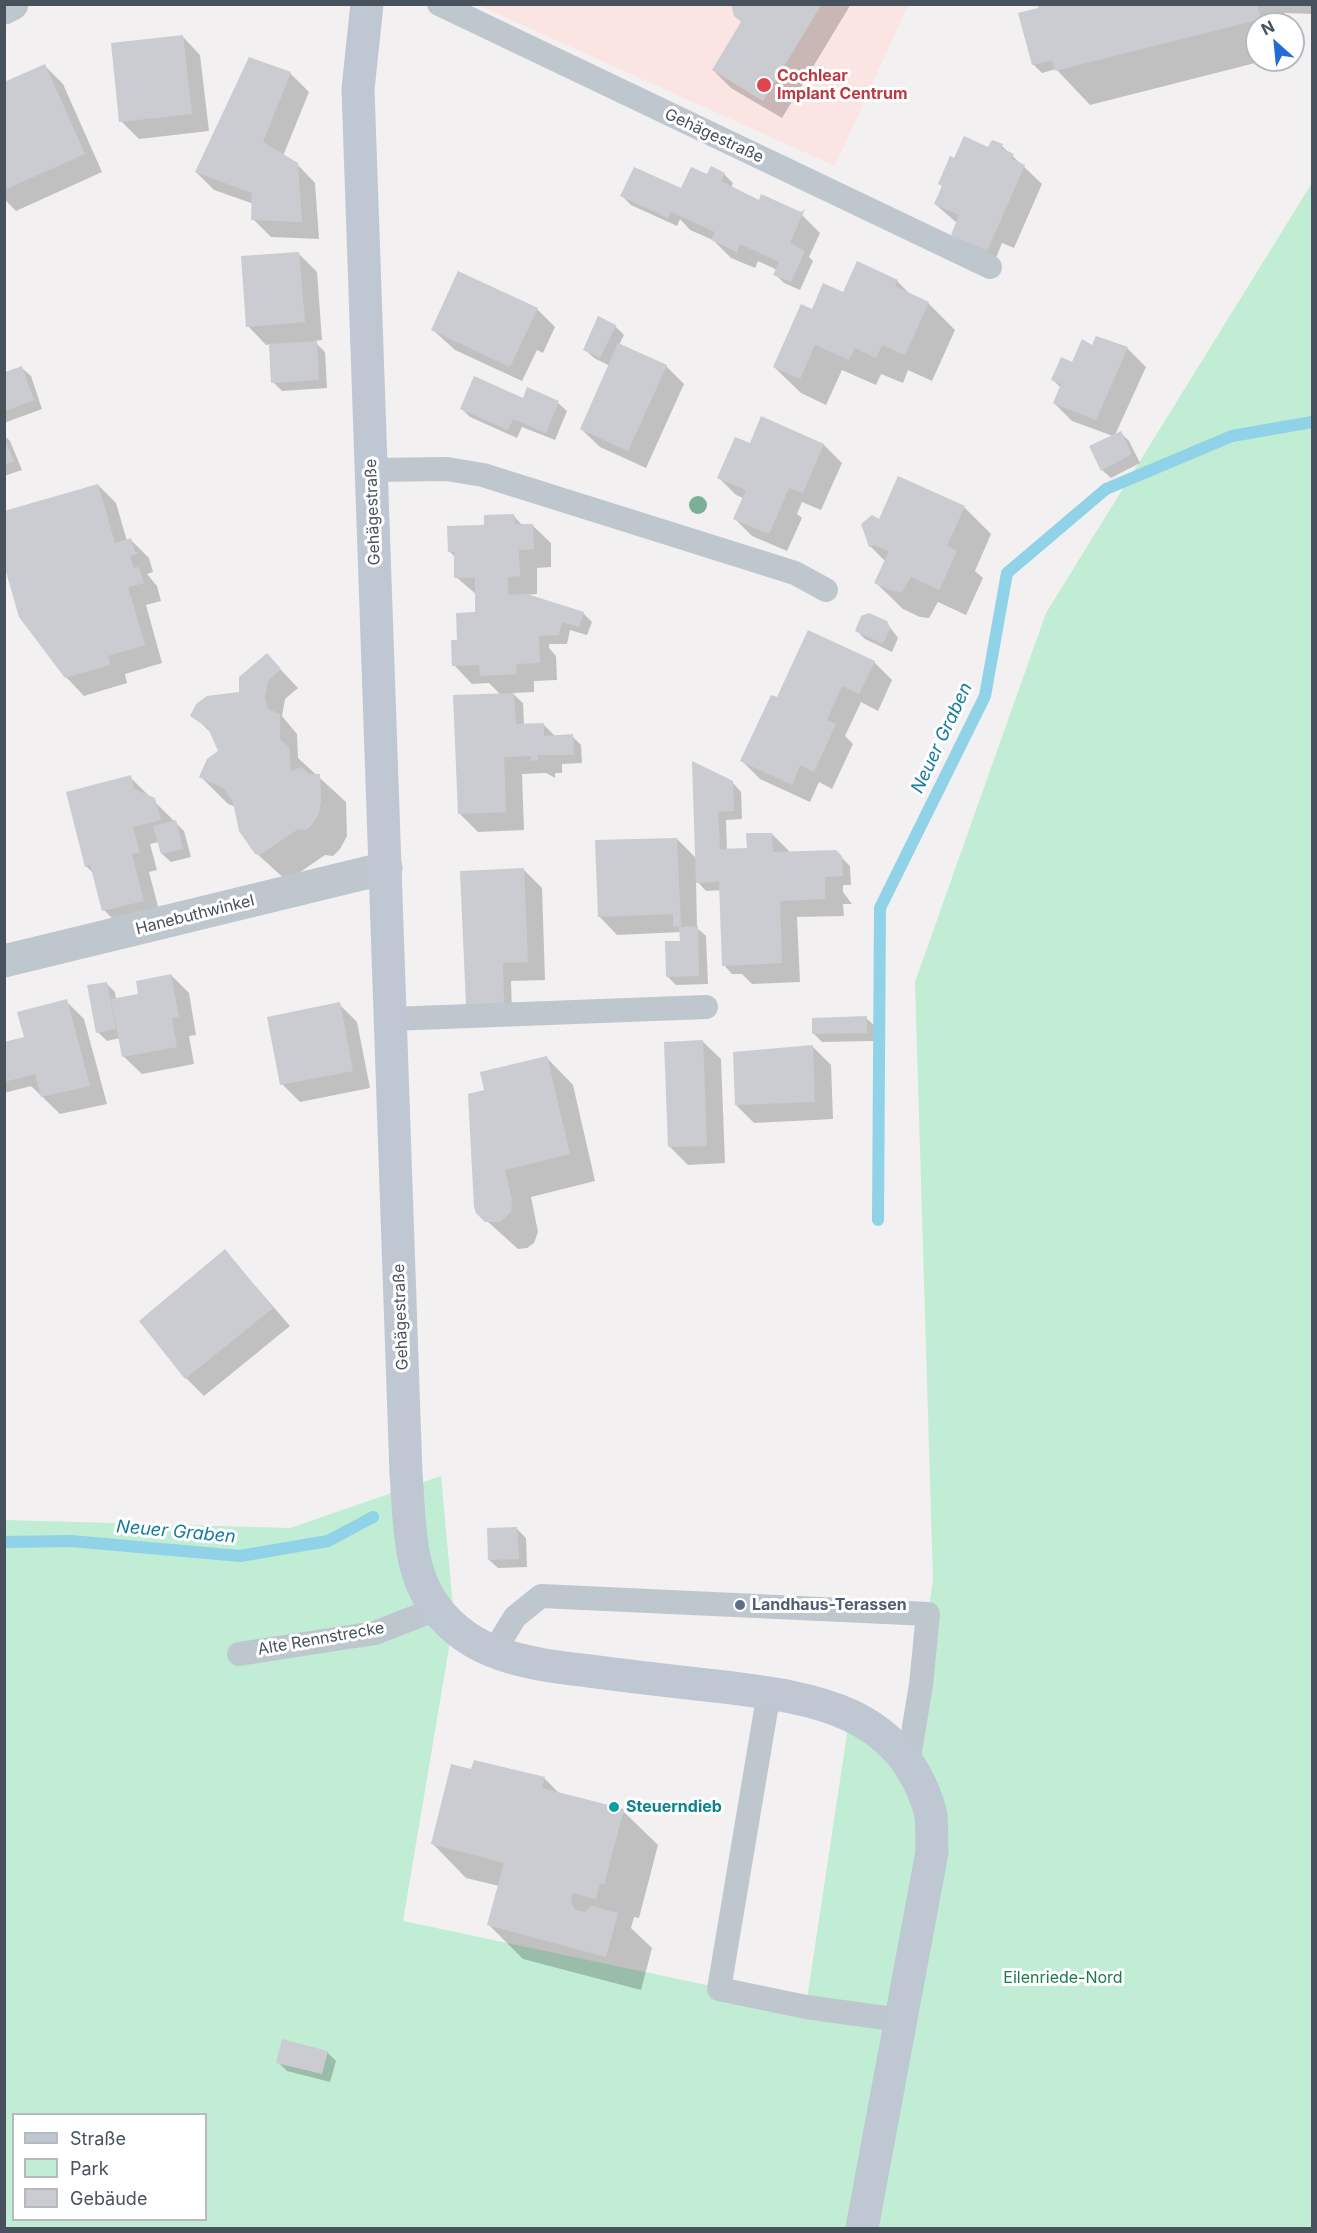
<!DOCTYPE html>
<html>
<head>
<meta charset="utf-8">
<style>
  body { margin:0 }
  #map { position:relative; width:1317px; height:2233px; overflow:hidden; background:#f2f0f0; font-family:Inter,sans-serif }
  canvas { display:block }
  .frame { position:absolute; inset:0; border:6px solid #48525c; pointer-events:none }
  .legend { position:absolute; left:12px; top:2113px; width:195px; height:108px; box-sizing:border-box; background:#fff; border:2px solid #b6babe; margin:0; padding:8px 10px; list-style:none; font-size:18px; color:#48525c }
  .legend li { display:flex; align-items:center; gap:12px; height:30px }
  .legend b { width:30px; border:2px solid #b6babe }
  .north { position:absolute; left:1245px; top:12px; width:60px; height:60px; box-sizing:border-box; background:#fff; border:2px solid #b6babe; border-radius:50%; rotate:333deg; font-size:16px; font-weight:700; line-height:24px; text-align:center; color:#48525c }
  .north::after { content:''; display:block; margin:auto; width:21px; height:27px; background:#226cd9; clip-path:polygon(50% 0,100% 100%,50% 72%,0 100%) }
</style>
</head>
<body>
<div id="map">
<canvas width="1317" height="2233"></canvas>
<div class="frame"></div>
<ul class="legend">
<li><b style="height:8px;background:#bec7d2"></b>Straße</li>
<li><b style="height:16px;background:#c0edd3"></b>Park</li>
<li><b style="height:16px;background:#caccd2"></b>Gebäude</li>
</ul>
<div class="north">N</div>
</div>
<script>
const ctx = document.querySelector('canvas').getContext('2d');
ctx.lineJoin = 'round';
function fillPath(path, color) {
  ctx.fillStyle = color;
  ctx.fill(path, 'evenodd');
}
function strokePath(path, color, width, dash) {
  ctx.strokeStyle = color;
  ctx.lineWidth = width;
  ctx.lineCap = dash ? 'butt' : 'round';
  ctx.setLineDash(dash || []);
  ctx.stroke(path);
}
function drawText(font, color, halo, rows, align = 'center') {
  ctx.font = font + ' Inter,sans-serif';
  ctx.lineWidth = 6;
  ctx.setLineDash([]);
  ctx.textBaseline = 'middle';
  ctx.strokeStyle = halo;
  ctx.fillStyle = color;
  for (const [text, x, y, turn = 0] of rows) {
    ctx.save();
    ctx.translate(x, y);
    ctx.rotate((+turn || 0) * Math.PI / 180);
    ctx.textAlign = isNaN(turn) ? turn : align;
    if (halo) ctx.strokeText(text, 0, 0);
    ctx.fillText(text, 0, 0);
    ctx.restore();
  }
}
fillPath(new Path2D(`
  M 478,5 L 908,5 L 835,166 Z`), '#fae5e2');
fillPath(new Path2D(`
  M 1312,183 L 1312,2228 L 5,2228 L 5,1520 L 290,1528 L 441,1476 L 454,1618 L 403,1921 L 806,2006 L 850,1714 L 907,1762 L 933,1580 L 915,982 L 1046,613 ZM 14,2114 L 206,2114 L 206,2220 L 14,2220 Z`), '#c0edd3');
fillPath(new Path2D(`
  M 733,4 L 851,4 L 782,118 L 731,88 L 713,70 L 742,22 Z
  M 1039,4 L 1312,4 L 1312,14 L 1284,13 L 1287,24 L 1257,24 L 1257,60 L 1267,60 L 1090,105 L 1056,69 L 1042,73 L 1033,64 Z
  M 182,36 L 200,55 L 209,131 L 139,139 L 121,121 Z
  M 249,59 L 291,74 L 309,92 L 283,156 L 297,164 L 315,183 L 319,239 L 271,237 L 253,219 L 254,204 L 214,190 L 196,172 Z
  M 45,66 L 63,84 L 102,172 L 16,211 L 4,199 L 4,84 Z
  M 1002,146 L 1042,184 L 1014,248 L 1002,243 L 996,258 L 962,243 L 953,234 L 957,223 L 935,204 L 943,187 L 940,184 L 955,160 Z
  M 724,174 L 733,183 L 731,188 L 759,202 L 802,215 L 820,233 L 809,257 L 813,261 L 800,290 L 784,283 L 775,274 L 777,270 L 758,261 L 755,268 L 731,258 L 713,240 L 690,230 L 680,219 L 677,226 L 631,205 L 622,196 L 680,190 Z
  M 299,254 L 317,272 L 322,340 L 314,341 L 325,352 L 327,388 L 282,391 L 273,382 L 271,344 L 266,345 L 248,326 Z
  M 897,281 L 911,295 L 928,303 L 955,330 L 932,381 L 908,370 L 903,383 L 881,374 L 876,385 L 842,370 L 826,405 L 801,393 L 774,367 L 811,310 L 843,294 Z
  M 537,309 L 555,327 L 543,353 L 537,350 L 522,381 L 455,350 L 433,330 Z
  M 615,326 L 624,335 L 619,345 L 666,366 L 684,384 L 646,468 L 600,447 L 581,429 L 610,366 L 594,358 L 585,350 Z
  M 1096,338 L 1128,349 L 1146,367 L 1115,435 L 1121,433 L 1129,441 L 1140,463 L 1111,478 L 1102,470 L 1113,436 L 1072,421 L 1054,403 L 1061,388 L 1053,380 L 1093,347 Z
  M 22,368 L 31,376 L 42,409 L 4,423 L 4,374 Z
  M 523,400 L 558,403 L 567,411 L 555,440 L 522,427 L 517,438 L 470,417 L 461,408 Z
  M 762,418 L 824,445 L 842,463 L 821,510 L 802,502 L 797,514 L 802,518 L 787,551 L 752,536 L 734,518 L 743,498 L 736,495 L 718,477 L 750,445 Z
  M 4,435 L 10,441 L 22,470 L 4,476 Z
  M 899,478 L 965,508 L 991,534 L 975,571 L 983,578 L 966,615 L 938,602 L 929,618 L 920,617 L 903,609 L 876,583 L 886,562 L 870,546 Z
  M 98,485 L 116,503 L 127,541 L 131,540 L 149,558 L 153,572 L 147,574 L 157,586 L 161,601 L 146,605 L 162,663 L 125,674 L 127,683 L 84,696 L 66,677 Z
  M 514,516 L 523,526 L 532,525 L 551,543 L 551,567 L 537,568 L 537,594 L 524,595 L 583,613 L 592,622 L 587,635 L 570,630 L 567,644 L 549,644 L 549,648 L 556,656 L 557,680 L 534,681 L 534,692 L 512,693 L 523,703 L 524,724 L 543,724 L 556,737 L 572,736 L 581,745 L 582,763 L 562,764 L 562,773 L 555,773 L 555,778 L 546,773 L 522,774 L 524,830 L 478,832 L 460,814 L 501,695 L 489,683 L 472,684 L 454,665 L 459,641 L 479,614 L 477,595 L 456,577 L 455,557 L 449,551 L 486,527 Z
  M 886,622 L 898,638 L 892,652 L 865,639 L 856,630 Z
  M 267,655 L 298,688 L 285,699 L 282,716 L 297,734 L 298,758 L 346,802 L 347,836 L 340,849 L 333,856 L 325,855 L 287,881 L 256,853 L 236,807 L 228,804 L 201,777 L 222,753 L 210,732 L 192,714 L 241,693 Z
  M 874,662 L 892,680 L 878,711 L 861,702 L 845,736 L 853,744 L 832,789 L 819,782 L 810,802 L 760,779 L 742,761 L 777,699 Z
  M 693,763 L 732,782 L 741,792 L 742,819 L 726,820 L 727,850 L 748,849 L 772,834 L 791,853 L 836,852 L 850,866 L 851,885 L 843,885 L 843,892 L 852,904 L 843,904 L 844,916 L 797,917 L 800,982 L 752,984 L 742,974 L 732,974 L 724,965 L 723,890 L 706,891 L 696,880 L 697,928 L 706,936 L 708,984 L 676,985 L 667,976 L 681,942 L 681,932 L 617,935 L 599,916 L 677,839 L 697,859 Z
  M 130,777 L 184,831 L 191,857 L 171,862 L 162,854 L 159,842 L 150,844 L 157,870 L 149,872 L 161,918 L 122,928 L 104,910 L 94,874 L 86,866 Z
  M 524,870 L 542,888 L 545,980 L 511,981 L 512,1012 L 467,1004 Z
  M 171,975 L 189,993 L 196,1035 L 189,1036 L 194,1064 L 142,1074 L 123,1056 L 120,1038 L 107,1041 L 98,1032 L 106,983 L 115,992 L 116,999 L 140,995 Z
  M 66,1001 L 84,1019 L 107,1104 L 60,1114 L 31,1086 L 4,1093 L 4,1044 L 26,1038 Z
  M 339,1004 L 357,1022 L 370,1088 L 300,1102 L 282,1084 Z
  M 866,1018 L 875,1026 L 875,1041 L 822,1042 L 814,1034 Z
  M 702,1041 L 721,1059 L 725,1163 L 688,1165 L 670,1147 Z
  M 812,1046 L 831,1065 L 833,1119 L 754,1123 L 736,1105 Z
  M 547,1058 L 573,1085 L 595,1181 L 531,1197 L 538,1232 L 534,1243 L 527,1248 L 518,1249 L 477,1212 L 486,1091 Z
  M 225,1251 L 290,1326 L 204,1396 L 186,1378 Z
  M 517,1529 L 526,1538 L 527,1567 L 498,1568 L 489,1560 Z
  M 472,1771 L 544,1778 L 560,1794 L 623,1811 L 658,1845 L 639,1918 L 634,1917 L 631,1928 L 652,1948 L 641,1990 L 523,1959 L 489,1925 L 499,1886 L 466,1878 L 432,1843 Z
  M 327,2052 L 336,2061 L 330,2082 L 287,2071 L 278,2062 Z`), '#0003');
strokePath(new Path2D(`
  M 878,1220 L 880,908 L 985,696 L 1007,573 L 1106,489 L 1232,436 L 1312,422
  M 4,1542 L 71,1541 L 240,1556 L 328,1541 L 373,1517`), '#90d2e8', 12);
fillPath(new Path2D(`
  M 731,4 L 822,4 L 763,101 L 712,70 L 741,22 L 734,16 Z
  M 1038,4 L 1257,4 L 1261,19 L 1055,71 L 1052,60 L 1032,65 L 1018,13 L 1038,8 Z
  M 183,35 L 192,114 L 119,122 L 111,43 Z
  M 249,57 L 291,72 L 263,142 L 298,163 L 302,222 L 251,220 L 252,193 L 195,172 Z
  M 45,64 L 85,154 L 4,190 L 4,82 Z
  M 964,136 L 988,147 L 992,140 L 1003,144 L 1001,148 L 1014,154 L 1011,158 L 1025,165 L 987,251 L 951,235 L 959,215 L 934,204 L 942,186 L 938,184 L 950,156 L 954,158 Z
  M 711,166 L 725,173 L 721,181 L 759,200 L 761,194 L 801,212 L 805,209 L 790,243 L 805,251 L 791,282 L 773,275 L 779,262 L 740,244 L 736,254 L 735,251 L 711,240 L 715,232 L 671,212 L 668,218 L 620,196 L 634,167 L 681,188 L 691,167 L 707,174 Z
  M 299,252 L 305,322 L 246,327 L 241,256 Z
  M 857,261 L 898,280 L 895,286 L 929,302 L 905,355 L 882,345 L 876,358 L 855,348 L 849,360 L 815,345 L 800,379 L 773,367 L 801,304 L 812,309 L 823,283 L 843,292 Z
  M 458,271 L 538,308 L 510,367 L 431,330 Z
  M 598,316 L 616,325 L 600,358 L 583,350 Z
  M 1096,336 L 1128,347 L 1096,420 L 1053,403 L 1061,384 L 1051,380 L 1061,357 L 1072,362 L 1082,339 L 1092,345 Z
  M 317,341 L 319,380 L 271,383 L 269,344 Z
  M 618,343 L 667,365 L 628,451 L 580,429 Z
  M 22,366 L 34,400 L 5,411 L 5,372 Z
  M 474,376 L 523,398 L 527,387 L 559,401 L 546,433 L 513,419 L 508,430 L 460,409 Z
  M 761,416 L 824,444 L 803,493 L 789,488 L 769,534 L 733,519 L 746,490 L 717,478 L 735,437 L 750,443 Z
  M 1121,431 L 1132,454 L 1101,471 L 1089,446 Z
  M 4,438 L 14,461 L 4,465 Z
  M 898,476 L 965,506 L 947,546 L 957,551 L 939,590 L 911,577 L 902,592 L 892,591 L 874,583 L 889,551 L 874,545 L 869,547 L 861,524 L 872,515 L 879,519 Z
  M 98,484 L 115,543 L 131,538 L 135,552 L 139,553 L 130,556 L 134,568 L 139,567 L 144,583 L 128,587 L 145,645 L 108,656 L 110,665 L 65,678 L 19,617 L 4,565 L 4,511 Z
  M 514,514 L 515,524 L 533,524 L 534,549 L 519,550 L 520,576 L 508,577 L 508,595 L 527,594 L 584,612 L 579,627 L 562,622 L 559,635 L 539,636 L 540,663 L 516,664 L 517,674 L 480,676 L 479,665 L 452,666 L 451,640 L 457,640 L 456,613 L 475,612 L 475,578 L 454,578 L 454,552 L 448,552 L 447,526 L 484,525 L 484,515 Z
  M 869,613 L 887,621 L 890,628 L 883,644 L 855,631 L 861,616 Z
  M 808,630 L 875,661 L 859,694 L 842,686 L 827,720 L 836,724 L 814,772 L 800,765 L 792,785 L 740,761 L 771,695 L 777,697 Z
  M 267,653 L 281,669 L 268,681 L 265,697 L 268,709 L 280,714 L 280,739 L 289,747 L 291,771 L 302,767 L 309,774 L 320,774 L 321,801 L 319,814 L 311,826 L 306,830 L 298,829 L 260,855 L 255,854 L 239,831 L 233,802 L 223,788 L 199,777 L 207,759 L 218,751 L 208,728 L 190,716 L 196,704 L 207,696 L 239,692 L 239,677 Z
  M 514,693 L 516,724 L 544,723 L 544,736 L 573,734 L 574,755 L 537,755 L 538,760 L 531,761 L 531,756 L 504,757 L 506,812 L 458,814 L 453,695 Z
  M 692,761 L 733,781 L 734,811 L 718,812 L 720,849 L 747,848 L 746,833 L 772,833 L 773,852 L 836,850 L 842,856 L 843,876 L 825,877 L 825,899 L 780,901 L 782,963 L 722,966 L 719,882 L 696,883 Z
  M 131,775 L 134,789 L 155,798 L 161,820 L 133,827 L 140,853 L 132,854 L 144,901 L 102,911 L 90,865 L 85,867 L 66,792 Z
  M 176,820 L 183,849 L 161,854 L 153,826 Z
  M 677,838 L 681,926 L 673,927 L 673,914 L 598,917 L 595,840 Z
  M 524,868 L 528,962 L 503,963 L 504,1004 L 466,1005 L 460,871 Z
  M 698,926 L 699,976 L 666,977 L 665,941 L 680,941 L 679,927 Z
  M 171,974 L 179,1017 L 172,1018 L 177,1047 L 122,1057 L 111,999 L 138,994 L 136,981 Z
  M 107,982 L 116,1029 L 96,1033 L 87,985 Z
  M 67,999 L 90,1086 L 41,1097 L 35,1074 L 4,1082 L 4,1042 L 24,1037 L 17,1012 Z
  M 340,1002 L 353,1071 L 280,1085 L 267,1017 Z
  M 867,1016 L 867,1033 L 812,1034 L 812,1018 Z
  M 703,1040 L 707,1146 L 668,1147 L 664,1042 Z
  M 813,1045 L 815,1102 L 735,1105 L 733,1052 Z
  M 547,1056 L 570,1154 L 505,1170 L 512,1201 L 511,1212 L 500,1222 L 485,1222 L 476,1213 L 474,1207 L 468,1094 L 484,1090 L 480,1072 Z
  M 225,1249 L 273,1308 L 185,1379 L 139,1321 Z
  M 517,1527 L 519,1559 L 488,1560 L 487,1528 Z
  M 474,1760 L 545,1777 L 542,1788 L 624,1809 L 604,1885 L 600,1883 L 596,1899 L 573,1893 L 571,1901 L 575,1910 L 584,1912 L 592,1906 L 618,1913 L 606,1957 L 487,1925 L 504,1863 L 431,1844 L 451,1764 L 471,1769 Z
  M 282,2039 L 328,2051 L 322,2074 L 276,2063 Z`), '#caccd2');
strokePath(new Path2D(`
  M 439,4 L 990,267
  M 371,470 L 447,469 L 483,475 L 795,573 L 826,590
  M 391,1019 L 706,1007
  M 493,1653 L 515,1617 L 541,1596 L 928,1614 L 921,1685 L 908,1763
  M 239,1654 L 375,1633 L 436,1609
  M 769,1692 L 719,1989 L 806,2007 L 900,2020`), '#bec6ce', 24);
strokePath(new Path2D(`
  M 4,8 L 12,4
  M 4,961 L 386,868`), '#bec6ce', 33);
strokePath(new Path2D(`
  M 367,4 L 358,89 L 406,1474 C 410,1519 407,1570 436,1608 C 473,1658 532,1664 589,1671 C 634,1677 679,1682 724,1687 C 814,1698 901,1710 930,1811 C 933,1823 931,1839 932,1852 L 862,2228`), '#bec7d2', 33);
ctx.fillStyle = '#7caf97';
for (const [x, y] of [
  [698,505]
]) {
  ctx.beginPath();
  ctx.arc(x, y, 9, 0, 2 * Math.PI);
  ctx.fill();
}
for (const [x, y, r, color] of [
  [764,85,8,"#e0444e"],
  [740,1605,6,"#5c6f8a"],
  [614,1807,6,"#0f9aa8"]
]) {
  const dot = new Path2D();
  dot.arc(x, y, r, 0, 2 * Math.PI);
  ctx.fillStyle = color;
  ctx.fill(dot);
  strokePath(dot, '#fff', 2);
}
drawText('bold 16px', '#be3a42', '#fff', [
  ["Cochlear",777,76],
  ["Implant Centrum",777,94]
], 'left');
drawText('16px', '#48525c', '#fff', [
  ["Gehägestraße",714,136,25],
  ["Gehägestraße",373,512,-92],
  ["Hanebuthwinkel",195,915,-14],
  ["Gehägestraße",401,1317,-92],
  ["Alte Rennstrecke",321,1639,-10]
]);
drawText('bold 16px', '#4e5e75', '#fff', [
  ["Landhaus-Terassen",752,1605]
], 'left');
drawText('bold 16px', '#0d838f', '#fff', [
  ["Steuerndieb",626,1807]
], 'left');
drawText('16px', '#1c7a4e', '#fff', [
  ["Eilenriede-Nord",1063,1978]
]);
drawText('italic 18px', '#147b9d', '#fff', [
  ["Neuer Graben",942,738,-65],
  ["Neuer Graben",176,1532,5]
]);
</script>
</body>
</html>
